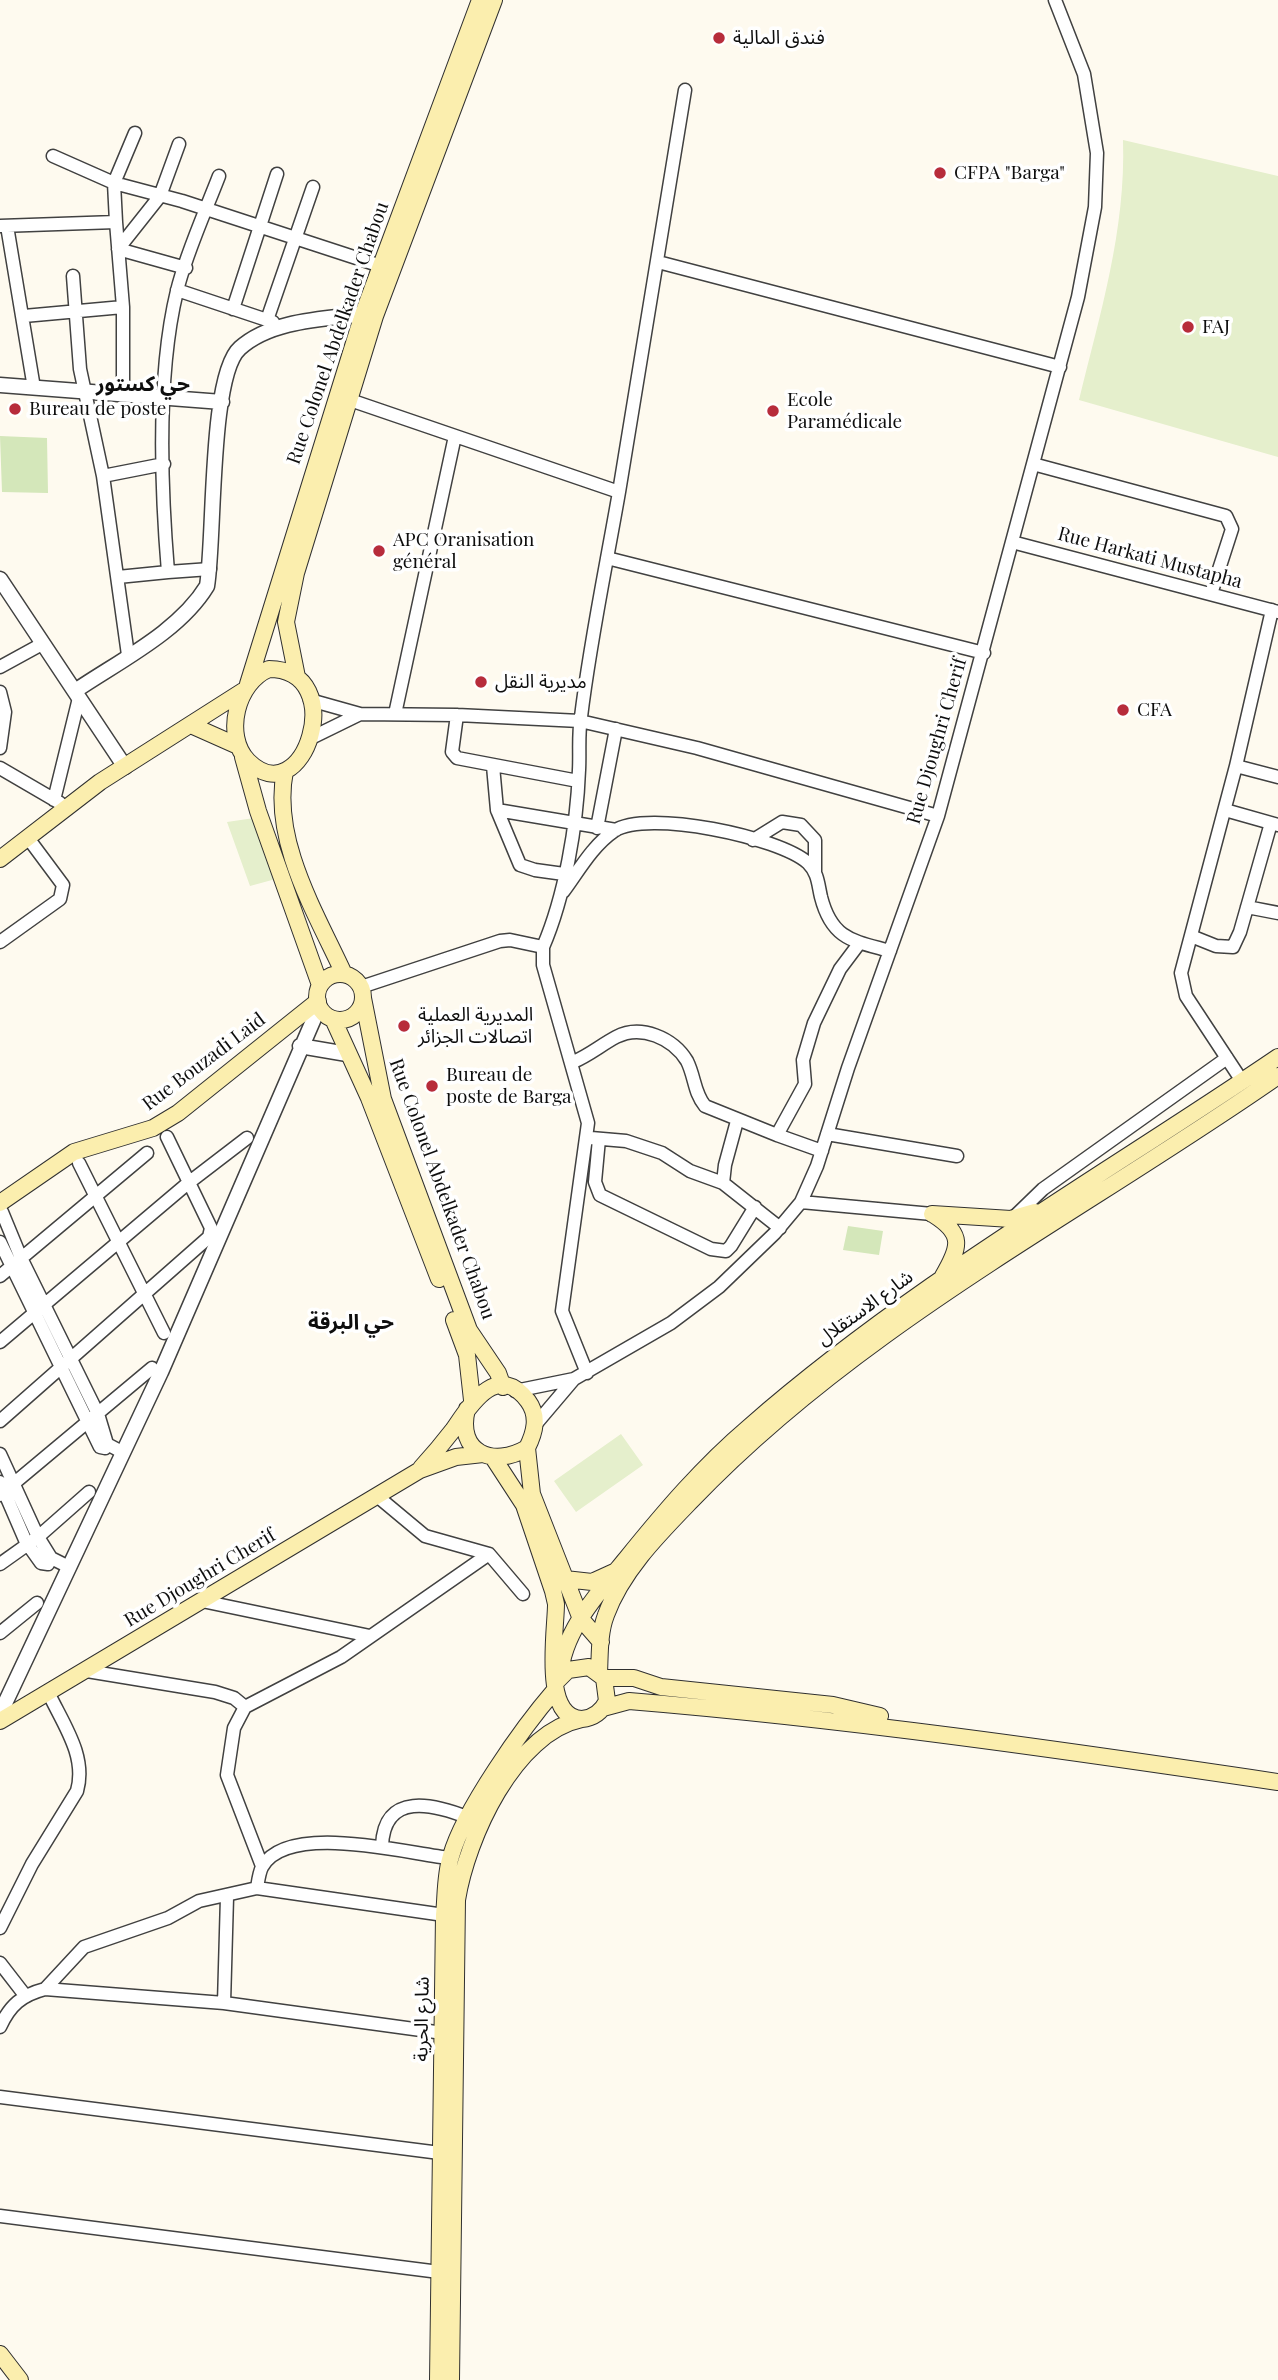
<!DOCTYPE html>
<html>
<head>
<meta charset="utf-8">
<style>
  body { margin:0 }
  canvas { display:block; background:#fefaef }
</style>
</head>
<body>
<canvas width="1278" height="2380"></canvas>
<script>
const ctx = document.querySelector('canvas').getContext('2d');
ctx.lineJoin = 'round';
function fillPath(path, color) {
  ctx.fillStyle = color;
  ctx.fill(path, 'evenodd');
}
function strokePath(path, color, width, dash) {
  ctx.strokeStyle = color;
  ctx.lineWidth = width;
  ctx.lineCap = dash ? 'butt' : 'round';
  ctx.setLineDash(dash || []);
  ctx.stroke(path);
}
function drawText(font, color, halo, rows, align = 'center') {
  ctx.font = font + ' "Playfair Display","Noto Sans Arabic",serif';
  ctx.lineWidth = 7;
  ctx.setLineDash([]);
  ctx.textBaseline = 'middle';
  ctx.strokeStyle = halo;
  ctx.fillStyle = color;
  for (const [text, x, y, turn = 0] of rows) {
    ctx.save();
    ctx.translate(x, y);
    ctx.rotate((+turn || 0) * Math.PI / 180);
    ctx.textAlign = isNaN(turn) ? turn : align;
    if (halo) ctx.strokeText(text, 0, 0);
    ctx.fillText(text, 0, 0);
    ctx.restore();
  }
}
fillPath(new Path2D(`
  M 0,436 L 47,438 L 48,493 L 2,492 Z
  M 848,1226 L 883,1231 L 879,1255 L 843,1250 Z`), '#d4e7ba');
fillPath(new Path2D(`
  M 1123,140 L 1278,176 L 1278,457 L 1079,400 C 1100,314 1126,230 1123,140 Z
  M 261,817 L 283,877 L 250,886 L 227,822 Z
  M 621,1434 L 643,1465 L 576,1512 L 554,1481 Z`), '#e5efcc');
const minor = new Path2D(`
  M 179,144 L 160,196 L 118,249 L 186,268
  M 53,156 L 114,183 L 135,133
  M 116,222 L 114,183 L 182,201 L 381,266
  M 0,226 L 116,222 L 123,307 L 123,392
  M 7,226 L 34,388
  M 658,262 L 1060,367
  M 73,276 L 80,369 L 103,476 L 128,655
  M 177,290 L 273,322
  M 233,309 L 277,174
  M 24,316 L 123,307
  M 267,320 L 313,187
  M 350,400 L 619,492 C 606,567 590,642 581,717 C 578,735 580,753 579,770 C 577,825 565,896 543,947
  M 1033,464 L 1226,516 L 1232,529 L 1211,594
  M 103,476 L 164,464
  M 619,492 L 685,90
  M 1012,542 L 1278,612
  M 607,558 L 984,653
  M 210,569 L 168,572 C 161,488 157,373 177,291 C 185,256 206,210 219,176
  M 118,577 L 168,572
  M 0,667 L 42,644
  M 0,692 L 5,712 L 0,748
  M 310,700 L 360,714 L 457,715 L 580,721 L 697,748 L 938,816
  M 395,714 L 455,436
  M 457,715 L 452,752 L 457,758 L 578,781
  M 311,738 L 360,714
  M 493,766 L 497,810 L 616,830
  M 1236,766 L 1278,777
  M 0,768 L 60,803
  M 54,800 L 79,698
  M 497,810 L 520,865 L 535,870 L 564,874
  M 1225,810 L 1278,825
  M 597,828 L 616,729
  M 753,840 L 782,822 L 801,825 L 815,840 L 815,872
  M 563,892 C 578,872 592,846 614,831 C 647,809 779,837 808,863 C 818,873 818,884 821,897 C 832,940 854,941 890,951
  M 1247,907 L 1278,913
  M 1191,936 L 1216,946 L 1233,947 L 1240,932 L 1271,823
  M 0,942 L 60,899 L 63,885 L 28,838
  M 361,987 L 500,941 L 510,940 L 543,947 L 543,965 L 588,1123 L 562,1311 L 587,1373
  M 573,1062 C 588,1056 601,1045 616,1037 C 641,1024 673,1038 687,1061 C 695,1077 694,1093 705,1106 L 777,1135
  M 1242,1081 L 1186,996 L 1181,973 L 1236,766 L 1272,610
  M 827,1134 L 957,1156
  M 591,1138 L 626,1141 L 662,1153 L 690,1171 L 723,1183 L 780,1228
  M 599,1139 L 595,1182 L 600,1195 L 711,1249 L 726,1251 L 731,1246 L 755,1207
  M 822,1151 L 777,1135 L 805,1084 L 803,1060 L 814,1023 L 840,969 L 858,945
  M 79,1163 L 164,1333
  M 723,1183 L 725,1165 L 737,1121
  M 801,1202 L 932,1214
  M 0,1214 L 2,1212 L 21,1258 L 98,1414 L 107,1444
  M 1012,1219 L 1043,1189 L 1227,1058
  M 0,1242 L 100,1447 L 105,1448 L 107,1444 L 122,1452
  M 0,1276 L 147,1153
  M 0,1342 L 187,1184 L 247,1138
  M 515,1391 L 574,1379 L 671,1323 L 719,1287 L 775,1233 L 801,1202 L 817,1166 L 848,1068 L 938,816 L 1078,297 L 1095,207 L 1097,153 L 1084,74 L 1055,0
  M 0,1421 L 209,1237 L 211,1228 L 167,1137
  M 535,1425 L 574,1379
  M 0,1454 L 38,1537 L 51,1558 L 67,1566
  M 0,1482 L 26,1542 L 41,1563 L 48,1564 L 51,1558
  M 0,1495 L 152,1368
  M 377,1496 L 425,1536 L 489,1554 L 523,1594
  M 0,1564 L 38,1537 L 89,1492
  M 202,1601 L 370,1636
  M 0,1633 L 37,1603
  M 87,1671 L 215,1692 L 234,1698 L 245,1707
  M 382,1846 C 384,1791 434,1804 469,1818
  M 262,1866 L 227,1775 L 234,1728 L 245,1707 L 341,1657 L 489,1554
  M 257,1888 C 258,1882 259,1873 262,1867 C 288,1821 408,1854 450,1858
  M 0,1928 L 32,1864 L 77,1791 C 87,1756 63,1724 48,1692
  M 0,1963 L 24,1994
  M 45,1989 L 84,1947 L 168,1918 L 199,1901 L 257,1888 L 444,1915
  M 224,2003 L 227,1897
  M 0,2027 C 10,2005 22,1995 45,1989 L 224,2003 L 443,2033
  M 0,2097 L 440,2153
  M 0,2216 L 439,2272`);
const tertiary = new Path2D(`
  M 0,385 L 222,402
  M 0,579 L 125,767
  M 75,691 C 119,661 179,632 207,586 C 215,539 209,375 240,348 C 271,320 324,319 363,314 L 372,315
  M 300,1046 L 347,1054
  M 0,1714 L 161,1372 L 319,1007`);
const secondary = new Path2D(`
  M 269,669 C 351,669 304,817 248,761 C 223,735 237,682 269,669 Z
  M 297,677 L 286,622 L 296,573 L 375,316 L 494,0
  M 248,684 L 363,314 L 480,0
  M 193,726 L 238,746
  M 243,757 L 258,811 L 320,985
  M 285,771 C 271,840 316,913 344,974
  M 0,859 L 100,782 L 243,691
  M317 997a23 23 0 1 1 46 0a23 23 0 1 1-46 0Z
  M 363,998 L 383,1099 L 469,1330 L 498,1373 L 503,1387
  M 333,1019 L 369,1098 L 439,1279
  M 0,1203 L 74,1152 L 153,1128 L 178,1113 L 318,1001
  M 932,1214 L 1011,1219 L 1035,1212
  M 934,1215 C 964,1234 960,1247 943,1276
  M 454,1320 L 467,1355 L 472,1400
  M 527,1448 L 532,1494 L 581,1619 L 601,1642
  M 494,1459 L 524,1505 L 553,1591 L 556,1604 C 556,1631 541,1719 582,1719 C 594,1718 602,1711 607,1701 L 604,1678 L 589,1667 L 568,1670 L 556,1682
  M 421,1468 C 432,1456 443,1443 453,1430 C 469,1407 497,1360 528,1401 C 539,1416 535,1432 527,1448 C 493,1468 456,1453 467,1409
  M 565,1579 L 592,1582 L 614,1572
  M 599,1673 C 600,1654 599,1633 606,1615 C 622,1571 659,1534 691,1501 C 859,1325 1080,1214 1278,1076
  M 560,1676 C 562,1632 599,1592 626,1559 C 664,1512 703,1466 749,1427 C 911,1285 1100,1178 1278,1057
  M 604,1678 L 634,1678 L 661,1687 L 833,1705 L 880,1716
  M 603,1708 L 629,1701 C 847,1719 1062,1750 1278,1782
  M 0,1721 L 420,1470 L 456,1457 L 483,1454
  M 0,2354 L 20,2380
  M 438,2380 L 444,1915 C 446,1896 445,1875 451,1856 C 464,1810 523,1727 555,1690
  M 451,2380 L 457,1900 C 467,1838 514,1733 582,1719`);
strokePath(minor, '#414141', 15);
strokePath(tertiary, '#414141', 17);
strokePath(secondary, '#303030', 18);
strokePath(minor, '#fff', 12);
strokePath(tertiary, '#fff', 14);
strokePath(secondary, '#fbeeae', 16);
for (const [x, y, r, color] of [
  [719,38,7,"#b72c3b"],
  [940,173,7,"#b72c3b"],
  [1188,327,7,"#b72c3b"],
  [15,409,7,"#b72c3b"],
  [773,411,7,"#b72c3b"],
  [379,551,7,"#b72c3b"],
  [481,682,7,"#b72c3b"],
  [1123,710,7,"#b72c3b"],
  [404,1026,7,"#b72c3b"],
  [432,1086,7,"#b72c3b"]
]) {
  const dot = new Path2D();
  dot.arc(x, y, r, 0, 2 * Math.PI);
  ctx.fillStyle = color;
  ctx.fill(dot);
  strokePath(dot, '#fff', 2.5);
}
drawText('19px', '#0e0e0e', '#fff', [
  ["فندق المالية",733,38],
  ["CFPA \"Barga\"",954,173],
  ["FAJ",1202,327],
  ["Ecole",787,400],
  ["Paramédicale",787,422],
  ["Bureau de poste",29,409],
  ["APC Oranisation",393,540],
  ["général",393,562],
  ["مديرية النقل",495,682],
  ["CFA",1137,710],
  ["المديرية العملية",418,1015],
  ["اتصالات الجزائر",418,1037],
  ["Bureau de",446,1075],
  ["poste de Barga",446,1097]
], 'left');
drawText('19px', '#0e0e0e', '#fff', [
  ["Rue Colonel Abdelkader Chabou",338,333,-71],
  ["Rue Harkati Mustapha",1150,558,15],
  ["Rue Djoughri Cherif",937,741,-74],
  ["Rue Bouzadi Laid",204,1062,-37],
  ["Rue Colonel Abdelkader Chabou",442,1189,70],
  ["شارع الاستقلال",865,1308,-36],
  ["Rue Djoughri Cherif",200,1578,-31],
  ["شارع الحرية",422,2019,-89]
]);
drawText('bold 21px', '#0e0e0e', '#fff', [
  ["حي كستور",143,384],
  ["حي البرقة",351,1322]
]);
</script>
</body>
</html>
